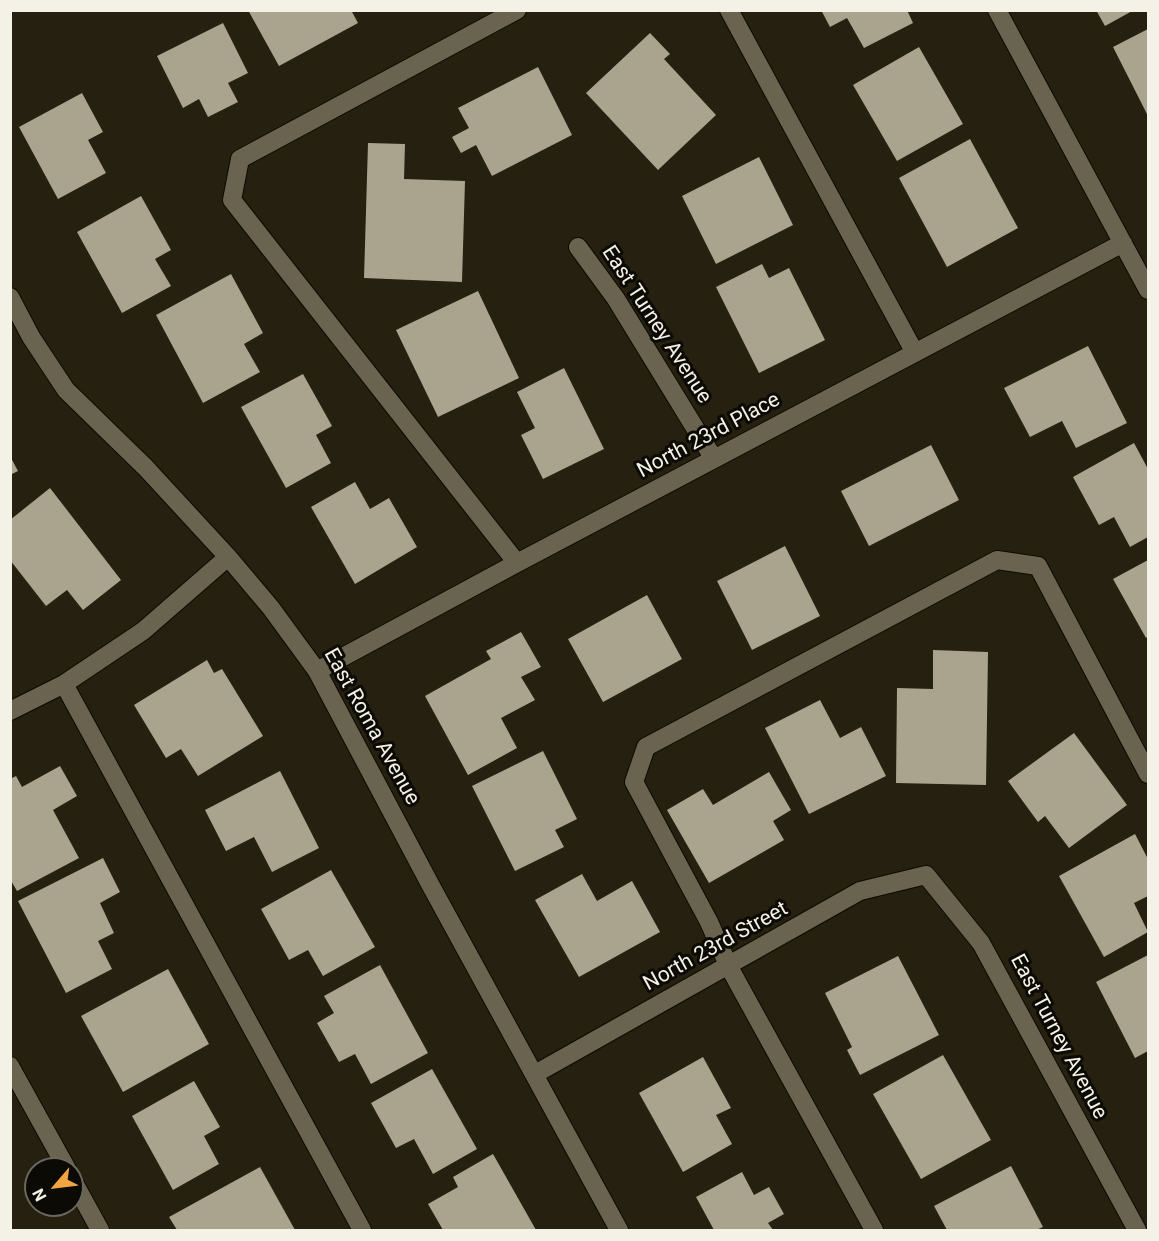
<!DOCTYPE html>
<html>
<head>
<meta charset="utf-8">
<style>
  body { margin:0 }
  #map { position:relative; width:1159px; height:1241px; overflow:hidden; background:#25200f; font-family:Roboto,sans-serif }
  canvas { display:block }
  .frame { position:absolute; inset:0; border:12px solid #f4f2e6; pointer-events:none }
  .north { position:absolute; left:24px; top:1157px; width:60px; height:60px; box-sizing:border-box; background:#0c0a04; border:2px solid #69675e; border-radius:50%; rotate:242deg; font-size:16px; font-weight:700; line-height:24px; text-align:center; color:#f4f2e6 }
  .north::after { content:''; display:block; margin:auto; width:21px; height:27px; background:#f1a540; clip-path:polygon(50% 0,100% 100%,50% 72%,0 100%) }
</style>
</head>
<body>
<div id="map">
<canvas width="1159" height="1241"></canvas>
<div class="frame"></div>
<div class="north">N</div>
</div>
<script>
const ctx = document.querySelector('canvas').getContext('2d');
ctx.lineJoin = 'round';
function fillPath(path, color) {
  ctx.fillStyle = color;
  ctx.fill(path, 'evenodd');
}
function strokePath(path, color, width, dash) {
  ctx.strokeStyle = color;
  ctx.lineWidth = width;
  ctx.lineCap = dash ? 'butt' : 'round';
  ctx.setLineDash(dash || []);
  ctx.stroke(path);
}
function drawText(font, color, halo, rows, align = 'center') {
  ctx.font = font + ' Roboto,sans-serif';
  ctx.lineWidth = 6;
  ctx.setLineDash([]);
  ctx.textBaseline = 'middle';
  ctx.strokeStyle = halo;
  ctx.fillStyle = color;
  for (const [text, x, y, turn = 0] of rows) {
    ctx.save();
    ctx.translate(x, y);
    ctx.rotate((+turn || 0) * Math.PI / 180);
    ctx.textAlign = isNaN(turn) ? turn : align;
    if (halo) ctx.strokeText(text, 0, 0);
    ctx.fillText(text, 0, 0);
    ctx.restore();
  }
}
fillPath(new Path2D(`
  M 248,10 L 351,10 L 358,23 L 279,66 Z
  M 821,10 L 907,10 L 913,23 L 864,48 L 847,18 L 830,27 Z
  M 1096,10 L 1134,10 L 1105,26 Z
  M 223,23 L 248,73 L 228,83 L 238,102 L 208,117 L 199,99 L 183,108 L 157,56 Z
  M 1148,29 L 1148,116 L 1113,47 Z
  M 650,33 L 670,54 L 664,59 L 716,115 L 658,170 L 586,93 Z
  M 919,47 L 963,124 L 897,161 L 853,85 Z
  M 538,67 L 572,135 L 492,176 L 476,145 L 461,153 L 452,137 L 469,128 L 458,108 Z
  M 82,93 L 103,132 L 88,140 L 106,173 L 58,199 L 19,127 Z
  M 970,139 L 1018,228 L 947,267 L 899,178 Z
  M 368,143 L 405,144 L 404,179 L 465,181 L 462,282 L 364,278 Z
  M 759,157 L 793,225 L 716,264 L 682,196 Z
  M 141,196 L 171,250 L 155,259 L 171,286 L 122,313 L 77,232 Z
  M 762,264 L 769,278 L 789,268 L 825,340 L 759,373 L 716,287 Z
  M 231,274 L 263,333 L 244,344 L 260,372 L 203,403 L 156,315 Z
  M 478,291 L 519,378 L 438,417 L 396,330 Z
  M 1088,346 L 1127,423 L 1076,448 L 1062,421 L 1030,437 L 1004,388 Z
  M 564,368 L 604,449 L 543,479 L 521,435 L 535,428 L 517,392 Z
  M 303,374 L 332,426 L 316,435 L 331,463 L 286,488 L 241,407 Z
  M 1134,443 L 1148,469 L 1148,537 L 1130,547 L 1114,517 L 1099,525 L 1073,477 Z
  M 931,445 L 959,500 L 869,546 L 841,491 Z
  M 10,456 L 18,471 L 10,475 Z
  M 355,482 L 370,509 L 389,498 L 417,547 L 355,584 L 311,507 Z
  M 50,488 L 121,580 L 83,610 L 67,590 L 46,606 L 10,560 L 10,520 Z
  M 785,546 L 820,616 L 752,650 L 717,581 Z
  M 1148,560 L 1148,636 L 1146,638 L 1113,579 Z
  M 647,595 L 682,659 L 603,702 L 568,639 Z
  M 521,632 L 541,667 L 521,677 L 535,700 L 501,718 L 517,748 L 468,775 L 425,696 L 491,659 L 486,651 Z
  M 933,650 L 988,652 L 986,785 L 896,783 L 897,688 L 933,689 Z
  M 207,660 L 214,673 L 222,669 L 263,736 L 198,776 L 181,749 L 166,758 L 134,705 Z
  M 820,700 L 840,738 L 861,727 L 886,776 L 809,814 L 765,728 Z
  M 1074,733 L 1127,805 L 1069,848 L 1045,816 L 1038,822 L 1008,781 Z
  M 543,751 L 577,819 L 555,830 L 564,847 L 515,871 L 472,786 Z
  M 60,766 L 77,796 L 53,810 L 79,858 L 17,891 L 10,879 L 10,779 L 16,776 L 22,787 Z
  M 280,771 L 319,848 L 272,872 L 254,837 L 226,851 L 205,810 Z
  M 769,772 L 791,810 L 773,821 L 784,840 L 709,883 L 667,810 L 703,789 L 713,805 Z
  M 1135,834 L 1148,859 L 1148,896 L 1134,903 L 1148,932 L 1104,957 L 1059,876 Z
  M 103,858 L 120,892 L 100,903 L 114,933 L 98,941 L 112,969 L 66,993 L 18,901 Z
  M 331,870 L 375,947 L 323,976 L 308,950 L 289,960 L 261,909 Z
  M 582,874 L 597,901 L 632,881 L 660,932 L 579,977 L 535,900 Z
  M 1148,955 L 1148,1051 L 1135,1058 L 1096,982 Z
  M 898,956 L 939,1035 L 860,1075 L 847,1050 L 852,1047 L 825,993 Z
  M 380,965 L 428,1053 L 371,1084 L 355,1054 L 339,1062 L 317,1023 L 334,1013 L 324,996 Z
  M 168,969 L 209,1044 L 123,1092 L 81,1016 Z
  M 943,1055 L 991,1140 L 921,1179 L 873,1094 Z
  M 703,1057 L 731,1108 L 716,1115 L 732,1144 L 683,1172 L 639,1093 Z
  M 432,1069 L 477,1149 L 433,1174 L 414,1139 L 396,1148 L 371,1103 Z
  M 194,1081 L 220,1127 L 204,1136 L 219,1164 L 173,1190 L 132,1116 Z
  M 493,1154 L 536,1230 L 443,1230 L 428,1204 L 458,1187 L 453,1177 Z
  M 1011,1166 L 1043,1227 L 1036,1230 L 947,1230 L 934,1206 Z
  M 260,1167 L 295,1230 L 177,1230 L 169,1217 Z
  M 742,1172 L 754,1195 L 769,1187 L 784,1214 L 768,1223 L 773,1230 L 714,1230 L 696,1197 Z`), '#aaa48f');
const minor = new Path2D(`
  M 517,10 L 240,159 L 232,200 L 517,563
  M 729,10 L 915,353
  M 997,10 L 1148,290
  M 578,247 L 616,299 L 714,459
  M 10,297 L 31,337 L 66,390 L 146,468 L 228,557 L 271,608 L 317,671 L 431,886 L 619,1230
  M 317,671 L 517,563 L 1123,243
  M 64,684 L 362,1230
  M 10,711 L 64,684 L 143,631 L 228,557
  M 10,1066 L 67,1169
  M 535,1074 L 860,891 L 926,875 L 981,943 L 1137,1230
  M 72,1179 L 100,1230
  M 874,1230 L 745,996 L 728,965 L 709,922 L 634,782 L 646,747 L 997,560 L 1038,566 L 1148,774`);
strokePath(minor, '#0e0a00', 20);
strokePath(minor, '#696350', 18);
drawText('21px', '#f4f2e6', '#0c0a04', [
  ["East Turney Avenue",656,325,57],
  ["North 23rd Place",709,436,-28],
  ["East Roma Avenue",371,727,61],
  ["North 23rd Street",716,947,-29],
  ["East Turney Avenue",1058,1037,62]
]);
</script>
</body>
</html>
